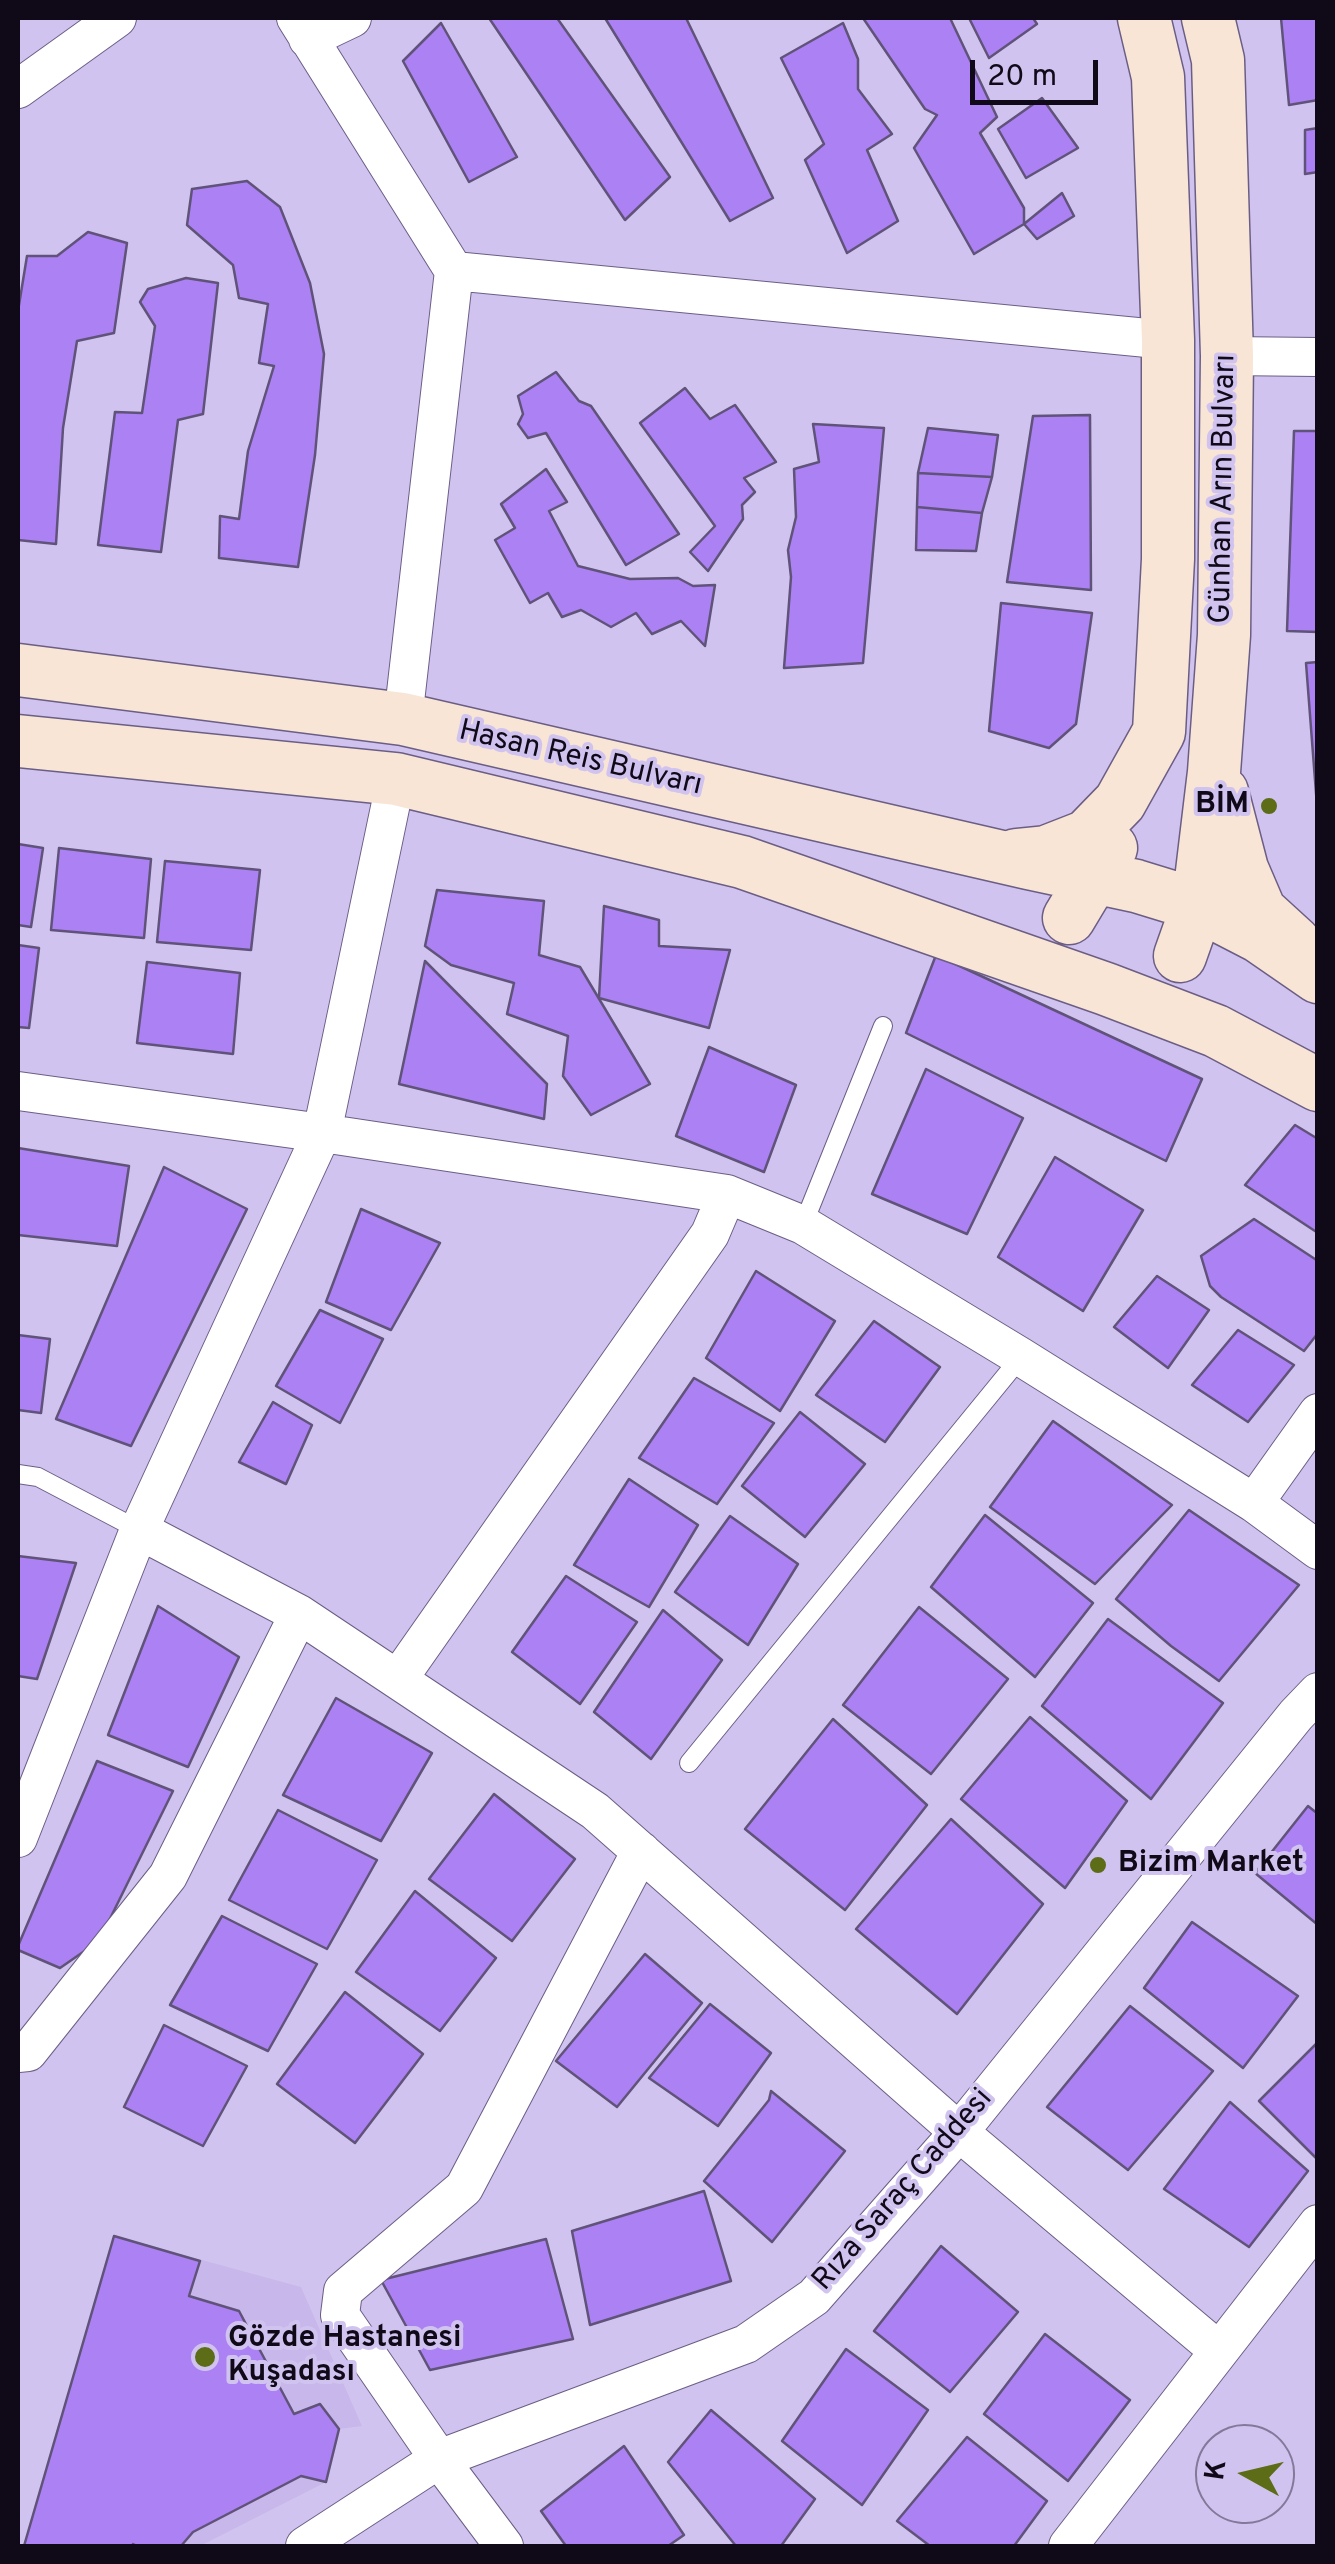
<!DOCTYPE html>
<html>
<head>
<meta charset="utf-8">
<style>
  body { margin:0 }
  #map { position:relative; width:1335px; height:2564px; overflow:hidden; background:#d1c3ef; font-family:Overpass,sans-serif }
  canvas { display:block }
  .frame { position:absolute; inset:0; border:20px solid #0f0918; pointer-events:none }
  .north { position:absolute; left:1195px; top:2424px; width:100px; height:100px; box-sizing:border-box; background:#d1c3ef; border:2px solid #837999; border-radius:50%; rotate:278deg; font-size:28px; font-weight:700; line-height:40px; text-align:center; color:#0f0918 }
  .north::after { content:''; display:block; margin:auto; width:35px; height:45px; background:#5c6c17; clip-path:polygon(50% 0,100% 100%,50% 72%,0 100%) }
  .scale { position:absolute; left:970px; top:60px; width:128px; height:45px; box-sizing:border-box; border:5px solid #0f0918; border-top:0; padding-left:12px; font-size:30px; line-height:35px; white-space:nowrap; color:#0f0918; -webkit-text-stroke:8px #d1c3ef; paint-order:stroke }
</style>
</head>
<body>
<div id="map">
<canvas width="1335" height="2564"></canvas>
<div class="frame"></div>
<div class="north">K</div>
<div class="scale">20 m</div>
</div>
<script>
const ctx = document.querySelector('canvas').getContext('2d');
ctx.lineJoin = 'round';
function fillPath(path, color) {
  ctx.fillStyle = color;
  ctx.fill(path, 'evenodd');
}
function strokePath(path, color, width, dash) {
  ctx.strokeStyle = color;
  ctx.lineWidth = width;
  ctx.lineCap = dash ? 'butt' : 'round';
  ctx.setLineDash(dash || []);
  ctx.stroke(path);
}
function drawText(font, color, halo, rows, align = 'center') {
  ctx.font = font + ' Overpass,sans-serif';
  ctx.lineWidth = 8;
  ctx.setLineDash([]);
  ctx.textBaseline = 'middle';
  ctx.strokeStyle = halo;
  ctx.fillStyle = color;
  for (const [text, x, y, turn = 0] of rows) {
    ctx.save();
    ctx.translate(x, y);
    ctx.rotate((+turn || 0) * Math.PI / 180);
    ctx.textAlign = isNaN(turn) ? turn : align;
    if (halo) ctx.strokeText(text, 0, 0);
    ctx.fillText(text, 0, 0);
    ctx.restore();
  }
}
fillPath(new Path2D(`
  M 114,2236 L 301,2287 L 362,2426 L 339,2429 L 326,2482 L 200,2546 L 24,2546 Z`), '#c8b7ea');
const building = new Path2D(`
  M 489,18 L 557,18 L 670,177 L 625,220 Z
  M 605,18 L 686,18 L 773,198 L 730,221 Z
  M 863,18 L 950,18 L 997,117 L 980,133 L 1024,208 L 1024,224 L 974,254 L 914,148 L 937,115 L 925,109 Z
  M 969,18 L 1033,18 L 1037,24 L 989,58 Z
  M 1281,18 L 1318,18 L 1318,100 L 1289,105 Z
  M 441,23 L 517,157 L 469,182 L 403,61 Z
  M 843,23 L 858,59 L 858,89 L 892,134 L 867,150 L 898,221 L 847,253 L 805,160 L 824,144 L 781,58 Z
  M 1042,98 L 1078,148 L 1026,178 L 998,129 Z
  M 1318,128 L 1318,172 L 1305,174 L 1305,130 Z
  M 247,181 L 280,207 L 310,283 L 324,354 L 315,455 L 298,567 L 219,558 L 220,516 L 239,519 L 248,451 L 274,366 L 259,363 L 268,304 L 239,298 L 233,265 L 187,225 L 192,189 Z
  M 1062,193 L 1074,216 L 1037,239 L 1024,224 Z
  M 88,232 L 127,243 L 114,333 L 77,341 L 63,428 L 56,544 L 18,540 L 18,311 L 27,256 L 57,256 Z
  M 186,278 L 218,283 L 203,414 L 178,420 L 161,552 L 98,545 L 115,412 L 142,413 L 155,326 L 140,302 L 148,289 Z
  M 556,372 L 579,401 L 591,406 L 679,534 L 626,565 L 546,433 L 528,438 L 518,424 L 523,414 L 518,396 Z
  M 685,388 L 710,419 L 735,405 L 776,462 L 744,478 L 755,492 L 742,505 L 743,519 L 708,571 L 690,552 L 715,526 L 640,423 Z
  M 1090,415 L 1091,590 L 1007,582 L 1033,416 Z
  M 813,424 L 884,428 L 863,663 L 784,668 L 791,577 L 788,550 L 796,517 L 794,469 L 819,462 Z
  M 928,428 L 998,435 L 992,477 L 918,473 Z
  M 1294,431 L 1318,431 L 1318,632 L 1287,631 Z
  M 546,469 L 567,502 L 549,511 L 578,566 L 630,579 L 678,578 L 693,586 L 715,585 L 705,646 L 681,621 L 652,634 L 636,613 L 611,627 L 581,610 L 562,617 L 548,593 L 530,603 L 495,540 L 515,528 L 501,504 Z
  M 918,473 L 992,477 L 982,513 L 917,507 Z
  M 917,507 L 982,513 L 976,551 L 916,550 Z
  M 1001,603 L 1092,613 L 1076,724 L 1049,748 L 989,731 Z
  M 1318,662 L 1318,819 L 1306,663 Z
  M 18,844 L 43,848 L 31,927 L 18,925 Z
  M 59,848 L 151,859 L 144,938 L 51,930 Z
  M 165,861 L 260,870 L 251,950 L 157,942 Z
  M 437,890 L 544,901 L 539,955 L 580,967 L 650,1084 L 591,1115 L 563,1076 L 568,1036 L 507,1014 L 514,983 L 451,965 L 425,946 Z
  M 604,906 L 659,920 L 659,946 L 730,950 L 709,1028 L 599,998 Z
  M 18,945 L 39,948 L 29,1028 L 18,1027 Z
  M 936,955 L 1202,1079 L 1166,1161 L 906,1033 Z
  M 425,961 L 547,1084 L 544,1119 L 399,1084 Z
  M 147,962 L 240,973 L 233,1054 L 137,1043 Z
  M 709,1047 L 796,1085 L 764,1172 L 676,1136 Z
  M 926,1069 L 1023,1118 L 967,1234 L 872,1194 Z
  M 1295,1125 L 1318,1139 L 1318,1233 L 1245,1185 Z
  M 18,1148 L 129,1166 L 117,1246 L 18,1235 Z
  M 1055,1157 L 1143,1210 L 1083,1311 L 998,1257 Z
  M 164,1167 L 247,1209 L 131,1446 L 56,1419 Z
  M 361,1209 L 440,1243 L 391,1330 L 326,1302 Z
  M 1254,1219 L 1318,1261 L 1318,1333 L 1304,1351 L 1221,1297 L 1210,1286 L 1201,1256 Z
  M 756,1271 L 835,1321 L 780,1411 L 706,1358 Z
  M 1157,1276 L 1209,1310 L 1168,1368 L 1114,1327 Z
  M 320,1310 L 383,1339 L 340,1423 L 276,1386 Z
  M 874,1321 L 940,1367 L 885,1442 L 816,1395 Z
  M 1238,1330 L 1294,1365 L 1248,1422 L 1192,1385 Z
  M 18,1335 L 50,1339 L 41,1413 L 18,1410 Z
  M 694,1378 L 774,1423 L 717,1504 L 639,1458 Z
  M 273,1402 L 312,1425 L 286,1484 L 239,1462 Z
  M 800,1412 L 865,1464 L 805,1537 L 742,1486 Z
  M 1053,1421 L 1172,1505 L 1095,1584 L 990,1507 Z
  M 629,1479 L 698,1525 L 649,1607 L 574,1565 Z
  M 1189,1510 L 1299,1585 L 1219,1681 L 1171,1646 L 1116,1599 Z
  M 985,1515 L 1093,1603 L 1035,1677 L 931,1587 Z
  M 730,1516 L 798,1564 L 748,1645 L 675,1592 Z
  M 18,1556 L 76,1563 L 37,1679 L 18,1676 Z
  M 566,1576 L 637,1622 L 580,1704 L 512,1652 Z
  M 158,1606 L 239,1657 L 188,1767 L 108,1735 Z
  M 919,1607 L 1008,1679 L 931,1774 L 843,1705 Z
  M 663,1610 L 722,1660 L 651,1759 L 594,1712 Z
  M 1108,1619 L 1223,1703 L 1151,1799 L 1042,1706 Z
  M 336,1698 L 432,1753 L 381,1841 L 283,1795 Z
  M 1030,1717 L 1127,1801 L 1065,1888 L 961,1799 Z
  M 833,1719 L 927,1805 L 845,1910 L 745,1829 Z
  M 97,1761 L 173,1791 L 99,1941 L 60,1968 L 18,1950 L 18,1946 Z
  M 494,1794 L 575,1859 L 512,1941 L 429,1879 Z
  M 1308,1806 L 1318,1814 L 1318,1925 L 1255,1873 Z
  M 278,1810 L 377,1860 L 327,1949 L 229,1900 Z
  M 951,1819 L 1043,1904 L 957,2014 L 856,1929 Z
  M 415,1891 L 496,1958 L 440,2031 L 356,1972 Z
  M 222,1916 L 317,1964 L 268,2051 L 170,2005 Z
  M 1192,1922 L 1298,1996 L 1243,2068 L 1144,1988 Z
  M 645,1954 L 702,2003 L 617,2107 L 556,2061 Z
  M 345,1992 L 423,2054 L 355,2143 L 277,2084 Z
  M 710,2004 L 771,2053 L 718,2126 L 649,2078 Z
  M 1130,2006 L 1213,2071 L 1128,2170 L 1047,2107 Z
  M 164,2025 L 247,2066 L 203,2146 L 124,2107 Z
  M 1318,2042 L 1318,2157 L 1316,2158 L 1259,2101 Z
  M 771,2091 L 845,2151 L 772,2242 L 704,2181 L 769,2100 Z
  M 1230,2102 L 1308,2171 L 1249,2247 L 1164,2189 Z
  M 704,2191 L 731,2281 L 590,2325 L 572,2231 Z
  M 114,2236 L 200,2261 L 189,2296 L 239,2311 L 294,2414 L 320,2404 L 339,2429 L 326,2482 L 301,2476 L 193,2532 L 181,2546 L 137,2546 L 133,2544 L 132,2546 L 24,2546 Z
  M 546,2239 L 573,2339 L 430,2370 L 381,2280 Z
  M 941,2246 L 1018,2312 L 950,2392 L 874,2331 Z
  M 1045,2334 L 1130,2400 L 1068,2481 L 984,2414 Z
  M 846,2349 L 928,2410 L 862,2505 L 782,2441 Z
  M 711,2410 L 815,2499 L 781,2546 L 736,2546 L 668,2462 Z
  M 967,2437 L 1047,2501 L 1014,2546 L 930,2546 L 897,2521 Z
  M 624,2446 L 684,2535 L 668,2546 L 566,2546 L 541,2511 Z`);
fillPath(building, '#ac81f3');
strokePath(building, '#605379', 2.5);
const service = new Path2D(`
  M 803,1225 L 883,1026
  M 18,1474 L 38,1477 L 139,1530
  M 689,1763 L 1021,1357`);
const minor = new Path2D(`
  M 296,18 L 454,271 L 403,719
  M 308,39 L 352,18
  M 18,89 L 117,18
  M 454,271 L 1168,340
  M 1227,356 L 1318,357
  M 18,1091 L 322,1133 L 727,1194 L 803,1225 L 1021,1357 L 1254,1503 L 1318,1550
  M 1254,1503 L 1318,1413
  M 139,1530 L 299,1614 L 595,1811 L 959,2132 L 1219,2351
  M 398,1679 L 710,1234 L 727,1194
  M 18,1838 L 139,1530 L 322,1133 L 396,779
  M 18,2053 L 28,2052 L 168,1876 L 299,1614
  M 305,2546 L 439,2459 L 746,2344 L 814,2297 L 959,2132 L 1296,1715 L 1318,1692
  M 504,2546 L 439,2459 L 340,2315 L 343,2291 L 464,2188 L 641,1851
  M 1068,2546 L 1318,2224`);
const secondary = new Path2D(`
  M 18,670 L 403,719 L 1028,863 L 1136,886 L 1198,905 L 1260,937 L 1318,977
  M 18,741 L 396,779 L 742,862 L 1106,989 L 1216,1031 L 1318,1085
  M 1222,792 L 1242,869 L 1260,911 L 1295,943
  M 1016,855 L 1046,852 L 1087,836 L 1120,802 L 1159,732 L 1168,559 L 1168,340 L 1158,77 L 1144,18
  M 1069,918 L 1111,848
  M 1180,956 L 1198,905 L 1214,772 L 1224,635 L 1227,356 L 1218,60 L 1208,18`);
strokePath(service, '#6b5e85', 20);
strokePath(minor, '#6b5e85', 40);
strokePath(secondary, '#6b5e85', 55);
strokePath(service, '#fff', 18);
strokePath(minor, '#fff', 38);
strokePath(secondary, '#f9e5d5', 52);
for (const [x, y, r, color] of [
  [1269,806,10,"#5c6c17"],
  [1098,1865,10,"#5c6c17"],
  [205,2357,12,"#5c6c17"]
]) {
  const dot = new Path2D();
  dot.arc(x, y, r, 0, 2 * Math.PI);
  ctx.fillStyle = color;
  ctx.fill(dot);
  strokePath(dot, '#d1c3ef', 4);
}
drawText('30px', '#0f0918', '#d1c3ef', [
  ["Günhan Arın Bulvarı",1225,489,-89],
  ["Hasan Reis Bulvarı",580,760,13],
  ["Rıza Saraç Caddesi",904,2191,-49]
]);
drawText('bold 30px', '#0f0918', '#d1c3ef', [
  ["BİM",1249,806,"right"],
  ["Bizim Market",1118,1865],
  ["Gözde Hastanesi",228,2340],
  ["Kuşadası",228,2374]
], 'left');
</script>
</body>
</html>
